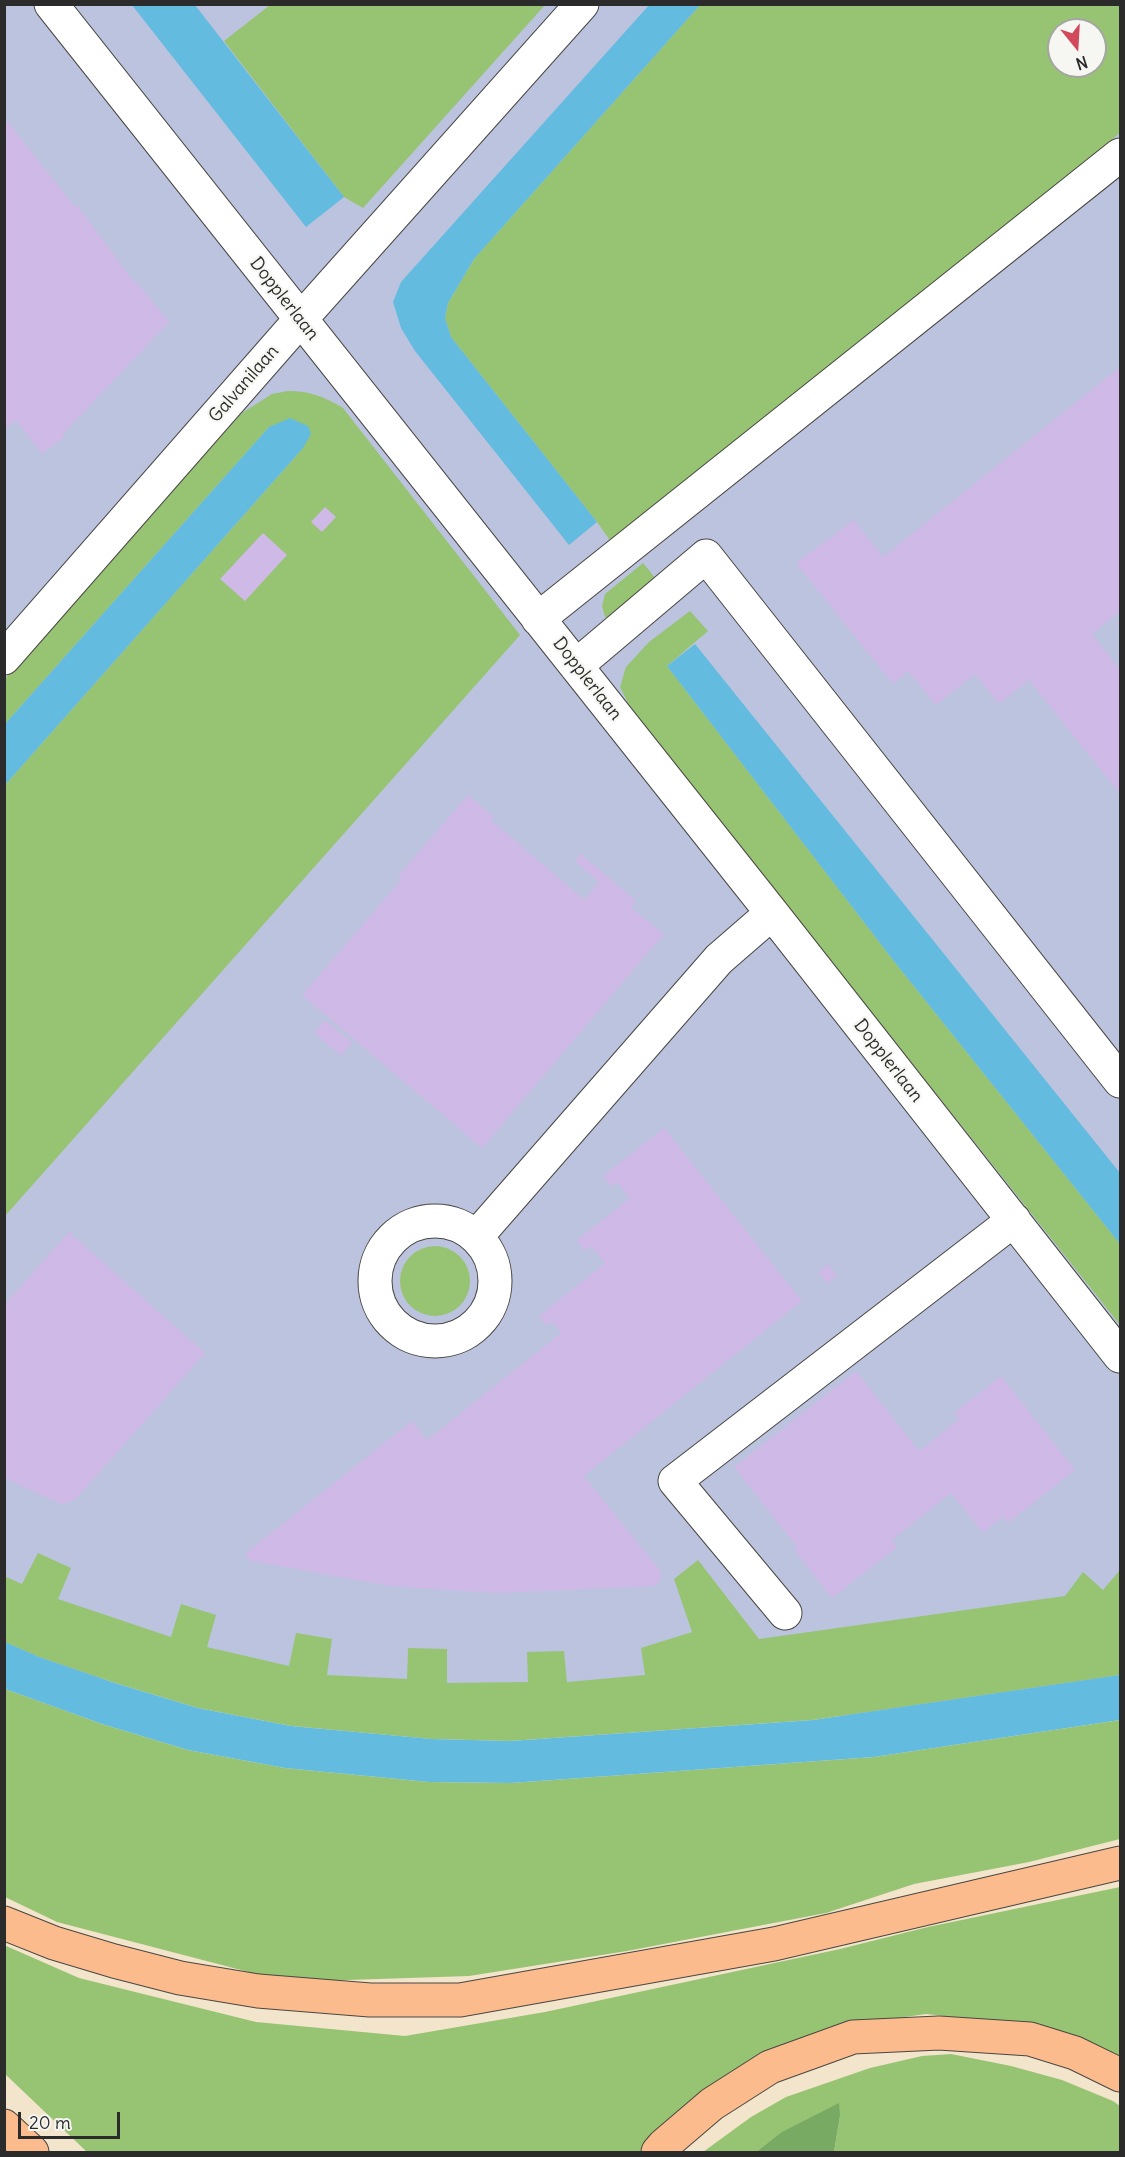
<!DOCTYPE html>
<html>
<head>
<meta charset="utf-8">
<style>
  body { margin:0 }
  #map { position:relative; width:1125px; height:2157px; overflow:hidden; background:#f3e4cc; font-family:Delius,sans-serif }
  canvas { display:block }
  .frame { position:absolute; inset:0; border:6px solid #2b2b2b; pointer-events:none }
  .north { position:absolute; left:1047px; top:18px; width:60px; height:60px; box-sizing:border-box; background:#f6f6f2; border:2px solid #a5a5a2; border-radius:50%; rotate:162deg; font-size:16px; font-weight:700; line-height:24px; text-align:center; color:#2b2b2b }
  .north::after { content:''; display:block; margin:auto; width:21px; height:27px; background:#d1495b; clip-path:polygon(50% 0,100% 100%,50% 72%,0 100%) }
  .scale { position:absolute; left:18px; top:2112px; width:102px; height:27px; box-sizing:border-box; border:3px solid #2b2b2b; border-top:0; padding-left:8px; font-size:18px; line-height:21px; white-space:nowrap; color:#2b2b2b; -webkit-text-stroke:4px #f6f6f2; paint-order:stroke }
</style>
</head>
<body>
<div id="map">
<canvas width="1125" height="2157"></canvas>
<div class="frame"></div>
<div class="north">N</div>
<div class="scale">20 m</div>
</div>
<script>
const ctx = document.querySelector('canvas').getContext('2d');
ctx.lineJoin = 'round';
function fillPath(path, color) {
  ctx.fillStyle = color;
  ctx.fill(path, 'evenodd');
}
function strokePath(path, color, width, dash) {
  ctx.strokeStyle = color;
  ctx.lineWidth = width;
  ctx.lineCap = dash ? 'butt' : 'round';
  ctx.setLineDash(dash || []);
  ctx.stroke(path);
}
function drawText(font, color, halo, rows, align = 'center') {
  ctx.font = font + ' Delius,sans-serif';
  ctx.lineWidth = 4.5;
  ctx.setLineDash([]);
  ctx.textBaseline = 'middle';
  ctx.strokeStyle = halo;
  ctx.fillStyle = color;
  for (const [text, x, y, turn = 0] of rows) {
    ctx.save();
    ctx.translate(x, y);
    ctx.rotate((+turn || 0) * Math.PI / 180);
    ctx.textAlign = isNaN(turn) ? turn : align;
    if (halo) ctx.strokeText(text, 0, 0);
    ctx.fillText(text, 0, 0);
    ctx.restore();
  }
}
fillPath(new Path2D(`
  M 5,5 L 1120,5 L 1120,1697 L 976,1723 L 5,1673 ZM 1059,30 L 1095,30 L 1095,66 L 1059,66 Z`), '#bbc3de');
fillPath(new Path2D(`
  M 270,5 L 545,5 L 363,208 L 344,197 L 224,41 Z
  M 700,5 L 1120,5 L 1120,133 L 614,546 L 597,522 L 451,337 L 445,318 L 448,303 L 474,259 ZM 1059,30 L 1095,30 L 1095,66 L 1059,66 Z
  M 288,391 C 310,391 325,397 343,408 L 520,635 L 5,1216 L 5,785 L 303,448 L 269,427 L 5,724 L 5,679 L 242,413 L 272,394 Z
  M 643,563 L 660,584 L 611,619 L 605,617 L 602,606 L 605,594 Z
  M 690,611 L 708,631 L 667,666 L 893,960 L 1120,1244 L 1120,1325 L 632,711 L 620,687 L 626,667 L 649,642 Z
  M400 1281a35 35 0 1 1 70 0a35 35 0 1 1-70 0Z
  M 38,1553 L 71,1568 L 58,1599 L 171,1637 L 181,1604 L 216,1615 L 207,1647 L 289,1666 L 296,1633 L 332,1639 L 327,1675 L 407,1679 L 408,1648 L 447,1649 L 447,1683 L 528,1682 L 527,1652 L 564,1651 L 567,1682 L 645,1675 L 641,1648 L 692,1632 L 674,1579 L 698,1560 L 759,1639 L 1065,1596 L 1083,1572 L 1103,1590 L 1120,1570 L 1120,1675 L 813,1720 L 510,1741 L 431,1739 L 291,1726 L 198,1708 L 115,1683 L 39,1657 L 5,1642 L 4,1576 L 22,1584 Z
  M 5,1689 L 102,1724 L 188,1750 L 285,1768 L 429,1782 L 511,1783 L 874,1757 L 1120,1720 L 1120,1839 L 1029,1862 L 914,1884 L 826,1913 L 627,1951 L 469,1976 L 287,1982 L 57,1922 L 5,1897 Z
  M 1120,1887 L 1120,2060 L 1008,2023 L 926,2014 L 848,2025 L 703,2091 L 640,2152 L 87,2152 L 5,2074 L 4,1945 L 79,1978 L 256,2022 L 405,2036 L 545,2012 L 840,1949 L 928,1927 Z
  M 951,2054 L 1011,2066 L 1062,2080 L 1113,2101 L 1120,2106 L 1120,2152 L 834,2152 L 840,2116 L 780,2133 L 756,2152 L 703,2152 L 751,2117 L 786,2097 L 870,2068 L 922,2056 Z`), '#97c472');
fillPath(new Path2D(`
  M 839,2103 L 840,2116 L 834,2152 L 756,2152 L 780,2133 Z`), '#79aa64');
fillPath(new Path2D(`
  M 650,4 L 700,5 L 474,259 L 448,303 L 445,318 L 451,337 L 597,522 L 569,545 L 415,351 L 401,328 L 393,302 L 401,282 Z
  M 132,5 L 195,5 L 344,197 L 306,227 Z
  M 290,418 L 308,426 L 311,434 L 303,448 L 5,785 L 5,724 L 269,427 Z
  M 695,644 L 1120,1173 L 1120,1244 L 893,960 L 667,666 Z
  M 5,1642 L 39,1657 L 115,1683 L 198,1708 L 291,1726 L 432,1739 L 510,1741 L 813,1720 L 1120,1675 L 1120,1720 L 874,1757 L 511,1783 L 429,1782 L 285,1768 L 188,1750 L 102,1724 L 5,1689 Z`), '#63bbe0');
fillPath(new Path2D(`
  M 4,117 L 75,207 L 77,205 L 135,283 L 137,282 L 169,322 L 62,435 L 64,438 L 42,454 L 16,420 L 4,430 Z
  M 1120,367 L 1120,611 L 1092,634 L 1120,670 L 1120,794 L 1029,680 L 999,704 L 975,674 L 936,705 L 908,671 L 893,684 L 796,563 L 854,520 L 883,557 Z
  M 325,507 L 336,517 L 322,532 L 311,522 Z
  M 263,533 L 287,555 L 245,601 L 220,579 Z
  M 468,795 L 494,817 L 491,820 L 584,900 L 599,882 L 575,861 L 581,854 L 636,901 L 631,907 L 664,934 L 482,1148 L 302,995 L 402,879 L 398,876 Z
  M 325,1020 L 352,1043 L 341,1056 L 314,1033 Z
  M 664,1128 L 802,1301 L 584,1476 L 662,1573 L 660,1580 L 655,1586 L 495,1593 L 390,1586 L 251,1561 L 247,1558 L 246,1553 L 412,1421 L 427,1440 L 561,1333 L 552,1321 L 547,1326 L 539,1316 L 605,1263 L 591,1246 L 585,1251 L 577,1240 L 630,1198 L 617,1182 L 611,1187 L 603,1176 Z
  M 69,1232 L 205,1353 L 76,1499 L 64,1504 L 59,1503 L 4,1478 L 4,1305 Z
  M 828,1264 L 837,1276 L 827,1283 L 818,1272 Z
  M 856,1371 L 919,1451 L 959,1419 L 954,1413 L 1001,1376 L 1075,1470 L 1008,1523 L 1003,1517 L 983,1533 L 951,1493 L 892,1540 L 897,1547 L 832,1598 L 794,1550 L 797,1547 L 734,1467 Z`), '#cfb9e6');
const minor = new Path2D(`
  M 51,4 L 772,913 L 1120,1356
  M 538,619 L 1120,155
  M 4,658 L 300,320 L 582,4
  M 576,666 L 706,556 L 1120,1081
  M375 1281a60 60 0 1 1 120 0a60 60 0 1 1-120 0Z
  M 477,1236 L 719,959 L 772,913
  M 785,1613 L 675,1481 L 1014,1220`);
const highway = new Path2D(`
  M 4,1923 L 54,1943 L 114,1961 L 180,1978 L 258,1991 L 370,2000 L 460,2000 L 774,1944 L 1120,1863
  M 4,2126 L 32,2152
  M 658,2152 L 664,2145 L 712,2104 L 770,2067 L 853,2037 L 939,2033 L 1030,2039 L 1075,2053 L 1120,2075`);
strokePath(minor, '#494743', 35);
strokePath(highway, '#494743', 35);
strokePath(minor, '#fff', 33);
strokePath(highway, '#fbbb8c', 33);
drawText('18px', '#2b2b2b', '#f6f6f2', [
  ["Dopplerlaan",284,299,52],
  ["Galvanilaan",244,384,-49],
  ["Dopplerlaan",587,679,52],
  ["Dopplerlaan",888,1061,52]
]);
</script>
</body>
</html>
